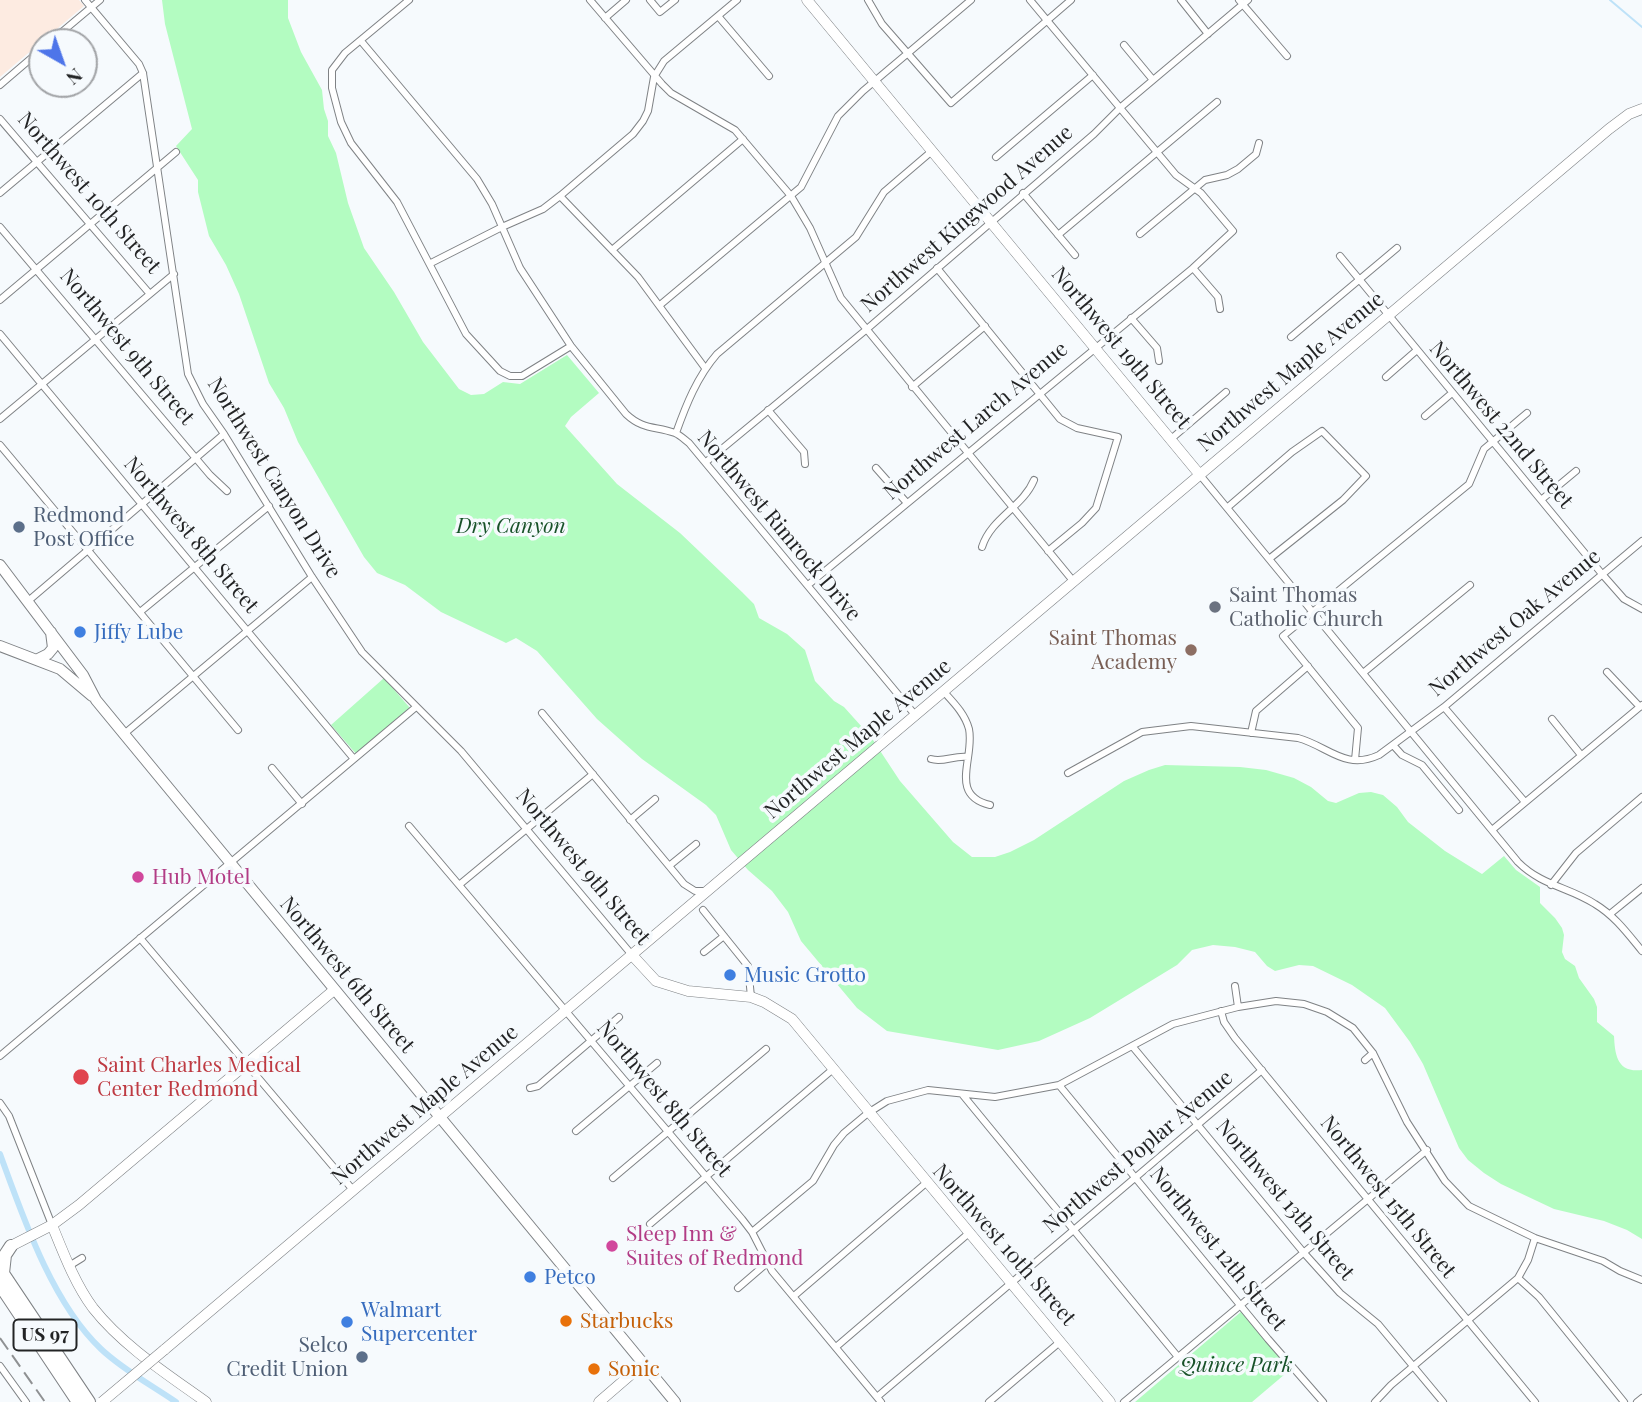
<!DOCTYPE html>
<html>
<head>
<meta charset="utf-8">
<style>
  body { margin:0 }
  #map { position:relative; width:1642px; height:1402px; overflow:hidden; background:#f6fafd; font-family:"Playfair Display",serif }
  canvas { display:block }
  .north { position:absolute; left:28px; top:28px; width:70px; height:70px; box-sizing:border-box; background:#f6fafd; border:2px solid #a2a4a7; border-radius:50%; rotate:140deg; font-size:19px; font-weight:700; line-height:28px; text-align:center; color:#232425 }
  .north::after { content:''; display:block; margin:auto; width:24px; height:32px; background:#4e75e9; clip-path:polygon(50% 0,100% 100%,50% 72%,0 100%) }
</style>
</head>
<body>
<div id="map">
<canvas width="1642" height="1402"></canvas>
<div class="north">N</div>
</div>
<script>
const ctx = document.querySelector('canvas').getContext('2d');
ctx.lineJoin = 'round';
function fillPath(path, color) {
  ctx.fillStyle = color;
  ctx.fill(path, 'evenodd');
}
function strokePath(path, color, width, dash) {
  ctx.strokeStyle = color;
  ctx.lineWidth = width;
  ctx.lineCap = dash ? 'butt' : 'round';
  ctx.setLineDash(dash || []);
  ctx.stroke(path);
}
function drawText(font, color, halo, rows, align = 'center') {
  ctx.font = font + ' "Playfair Display",serif';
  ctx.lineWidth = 7;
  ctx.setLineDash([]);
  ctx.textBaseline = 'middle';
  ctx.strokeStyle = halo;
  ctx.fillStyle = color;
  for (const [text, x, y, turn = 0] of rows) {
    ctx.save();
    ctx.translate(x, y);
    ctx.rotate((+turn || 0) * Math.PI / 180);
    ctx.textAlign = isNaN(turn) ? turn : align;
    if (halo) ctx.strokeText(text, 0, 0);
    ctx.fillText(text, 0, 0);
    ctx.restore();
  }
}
fillPath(new Path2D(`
  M 0,0 L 79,0 L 84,6 L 0,77 Z`), '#fdebe1');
fillPath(new Path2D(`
  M 162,0 L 288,0 L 288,18 L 301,52 L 322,90 L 324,109 L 328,121 L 328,136 L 336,153 L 348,203 L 364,248 L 394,292 L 423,342 L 459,389 L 471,395 L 484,394 L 503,382 L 520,384 L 567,355 L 599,393 L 571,417 L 565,426 L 617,484 L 680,533 L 742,592 L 754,604 L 759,618 L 787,634 L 805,650 L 815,681 L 834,701 L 844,707 L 871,737 L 900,781 L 953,842 L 972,857 L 995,857 L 1010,852 L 1034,840 L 1124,781 L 1149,770 L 1165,765 L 1240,767 L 1266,770 L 1294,778 L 1311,787 L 1328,801 L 1336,803 L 1359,793 L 1371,792 L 1383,795 L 1397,807 L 1408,822 L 1445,851 L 1482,874 L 1504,856 L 1516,870 L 1540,887 L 1540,903 L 1555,918 L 1562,928 L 1564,935 L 1562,952 L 1565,959 L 1575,966 L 1579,978 L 1594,999 L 1597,1007 L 1597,1022 L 1614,1036 C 1615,1055 1617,1073 1642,1070 L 1642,1239 L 1627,1230 L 1604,1221 L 1554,1209 L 1501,1184 L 1484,1173 L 1468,1160 L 1459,1148 L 1423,1064 L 1410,1042 L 1385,1008 L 1352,985 L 1313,966 L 1299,965 L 1275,971 L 1267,966 L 1255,952 L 1235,947 L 1213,945 L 1192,950 L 1177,965 L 1090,1018 L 1039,1041 L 998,1050 L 887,1031 L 857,1008 L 801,941 L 788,912 L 772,891 L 748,870 L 731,850 L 716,815 L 706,805 L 642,759 L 597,719 L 537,651 L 516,638 L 506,643 L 502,641 L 441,612 L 405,585 L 377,573 L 364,557 L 298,442 L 284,408 L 269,383 L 239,294 L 226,265 L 209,236 L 198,192 L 198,180 L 176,146 L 192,129 L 165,24 Z
  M 384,678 L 410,708 L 357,755 L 331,725 Z
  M 1242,1311 L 1291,1369 L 1252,1402 L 1135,1402 Z`), '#b3fcc1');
strokePath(new Path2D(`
  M 1610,0 L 1642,27`), '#bee2f8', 2);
strokePath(new Path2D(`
  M 0,1154 C 23,1217 52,1303 101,1349 C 122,1369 151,1385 176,1402`), '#bee2f8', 6);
const street = new Path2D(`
  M 85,0 L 139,64 L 143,73 L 188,374 L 203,404 L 224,434 L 312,577 L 362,652 L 461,751 L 632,955
  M 409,0 L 345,53 L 332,70 L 332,88 L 341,122 L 351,143 L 397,202 L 466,334 L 500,371 L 510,376 L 522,376 L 571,346
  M 590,0 L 662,84 L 671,93 L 735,130 L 791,196 L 810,228 L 841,298 L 1074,582
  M 650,0 L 660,12 L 675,0
  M 868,0 L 882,24 L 951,103 L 1071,0
  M 1181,0 L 1208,34
  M 1239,0 L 1287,56
  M 718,16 L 769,76
  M 605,18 L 626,0
  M 361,41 L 477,179 L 492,204 L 520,268 L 571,346 L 626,414 C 643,430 655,426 675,433 C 680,435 685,440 689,443 L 916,716
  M 50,42 L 100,0
  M 1124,45 L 1153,80
  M 0,85 L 42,49
  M 0,119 L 149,293
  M 996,157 L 1093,75
  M 0,193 L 143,73
  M 1023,193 L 1075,255
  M 560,196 L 638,277 L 705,368
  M 0,227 L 210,475 L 227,491
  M 1140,234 L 1205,180 L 1227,175 L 1238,169 L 1256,154 L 1259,143
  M 1058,235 L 1217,102
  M 612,250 L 743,139
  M 1340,256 L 1602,574 L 1624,599 L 1642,609
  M 431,263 L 502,227 L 543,209 L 560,196 L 633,134 L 643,121 L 648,111 L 654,77 L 664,61 L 737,0
  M 937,268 L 1060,419 L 1077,428 L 1118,437 L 1096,508 L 1082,523 L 1048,551
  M 1193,268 L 1218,297 L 1220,309
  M 0,300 L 176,152
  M 660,305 L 801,187 L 838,116 L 863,91 L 971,0
  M 1131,318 L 1157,348 L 1159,361
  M 0,334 L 354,759
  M 1291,337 L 1397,248
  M 1386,377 L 1417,350
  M 912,387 L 985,326
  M 768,410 L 804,452 L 805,464
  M 1425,416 L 1452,393
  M 0,419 L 174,274
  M 676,433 C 686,405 697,377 717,354 L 856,237 L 884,192 L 932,151
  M 1171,439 L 1226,392
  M 0,445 L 238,730
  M 706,462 L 867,329 L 1094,134 L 1121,107 L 1248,0
  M 876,468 L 907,503
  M 1200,475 L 1518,862 C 1542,886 1569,887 1595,904 C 1615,916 1628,934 1642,951
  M 1541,500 L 1576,471
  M 1228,507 L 1292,452 L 1322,431 L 1366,476 L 1343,500 L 1269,559
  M 982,547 C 991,518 1023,507 1034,480
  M 808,585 L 1193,268 L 1233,231 L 1201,193 L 1176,175 L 1030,0
  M 27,602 L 224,434
  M 140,612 L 269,506
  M 1607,672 L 1640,707
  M 1363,673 L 1470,585
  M 944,692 C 954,703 965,714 969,729 C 975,758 948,795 990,805
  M 1444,707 L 1525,802
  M 542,713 L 684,884 L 695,891 L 706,891
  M 1552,719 L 1581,755
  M 1251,733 L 1256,711 L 1308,666
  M 124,734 L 312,577
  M 1393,745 L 1402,755 L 1422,765 L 1459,810
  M 931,759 C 943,763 954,755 968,757
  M 1355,760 L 1358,728 L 1283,636 L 1469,484 L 1484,449 L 1527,413
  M 272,768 L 302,804
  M 1068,773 L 1142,732 L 1191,726 L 1298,738 C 1328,746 1345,771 1379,755 L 1444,707 L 1642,541
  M 630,820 L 655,799
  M 409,826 L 742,1219 L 752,1232 L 772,1271 L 881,1402
  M 1492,830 L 1642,705
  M 669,866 L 696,844
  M 459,885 L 593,774
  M 1551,885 L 1576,853 L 1642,797
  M 703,910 L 748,966 L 751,997
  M 1610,914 L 1642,888
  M 140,938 L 353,1190
  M 704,952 L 724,936
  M 1235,986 L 1238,1007
  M 1221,1011 L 1224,1022 L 1235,1038 L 1535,1402
  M 1133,1047 L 1304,1253 L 1340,1293 L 1378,1324 L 1443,1402
  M 0,1056 L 416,707
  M 1365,1060 L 1373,1053
  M 1059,1085 L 1268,1339 L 1323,1402
  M 530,1088 L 538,1086 L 619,1017
  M 962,1094 L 1178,1357
  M 0,1103 L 9,1116 L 52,1225
  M 576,1131 L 657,1063
  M 613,1178 L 766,1049
  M 650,1224 L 832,1070
  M 752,1232 L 813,1181 L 834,1145 L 844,1133 L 868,1113 L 887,1101 L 928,1090 L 995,1097 L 1059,1085 L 1173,1024 L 1238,1007 L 1276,1001 L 1304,1004 L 1327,1012 L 1353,1028 L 1373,1053 L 1407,1122 L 1445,1181 L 1469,1206 L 1535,1238 L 1603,1261 L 1620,1271 L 1642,1280
  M 69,1266 L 82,1258
  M 1518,1278 L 1539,1297 L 1624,1402
  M 738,1288 L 767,1263
  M 794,1296 L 926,1183
  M 836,1347 L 969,1233
  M 0,1366 L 26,1402
  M 877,1397 L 1262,1070
  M 989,1402 L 1061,1341
  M 1124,1402 L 1427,1150
  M 1375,1402 L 1391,1385 L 1518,1278 L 1528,1260 L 1535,1238
  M 1637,1402 L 1642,1398`);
const secondary = new Path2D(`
  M 807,0 L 1200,475
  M 632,955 L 656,981 L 688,991 L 751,997 L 764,1002 L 792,1019 L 1110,1402
  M 52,1225 C 63,1252 75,1284 93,1308 C 123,1346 167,1374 206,1402
  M 11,1246 L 52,1225 L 79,1205 L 334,990
  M 164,1350 L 1609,129 L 1629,114 L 1642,109
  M 599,1402 L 643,1364`);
const primary = new Path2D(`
  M 0,565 L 83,675 L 96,700 L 124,734 L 675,1402
  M 0,646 L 60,669 L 92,696
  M 38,659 L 48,654 L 53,648 L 51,632`);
const highway = new Path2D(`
  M 0,1269 L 89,1402
  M 3,1273 L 5,1255 L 11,1246
  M 0,1285 L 78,1402`);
strokePath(street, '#7f8285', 8);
strokePath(secondary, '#7f8285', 11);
strokePath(primary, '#7f8285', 12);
strokePath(highway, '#7f8285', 14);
strokePath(street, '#fff', 6);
strokePath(secondary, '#fff', 10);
strokePath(primary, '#fff', 10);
strokePath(highway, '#fff', 12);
strokePath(new Path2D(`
  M 0,1338 L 45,1402`), '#8f9193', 2, [14, 7]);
const secondaryBridge = new Path2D(`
  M 102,1402 L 164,1350`);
strokePath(secondaryBridge, '#7f8285', 11, []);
strokePath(secondaryBridge, '#fff', 10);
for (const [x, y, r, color] of [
  [19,527,7,"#5c6f8a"],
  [1215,607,7,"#6b7280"],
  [80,632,7,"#3f7fe0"],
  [1191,650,7,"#8d6e63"],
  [138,877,7,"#d1479c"],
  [730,975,7,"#3f7fe0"],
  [81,1077,9,"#e0444e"],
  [612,1246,7,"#d1479c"],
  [530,1277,7,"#3f7fe0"],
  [566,1321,7,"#e8710a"],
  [347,1322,7,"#3f7fe0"],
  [362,1357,7,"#5c6f8a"],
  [594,1369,7,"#e8710a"]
]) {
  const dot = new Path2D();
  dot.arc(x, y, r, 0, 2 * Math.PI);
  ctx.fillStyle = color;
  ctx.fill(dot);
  strokePath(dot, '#f6fafd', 2.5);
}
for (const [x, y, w] of [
  [45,1335,63]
]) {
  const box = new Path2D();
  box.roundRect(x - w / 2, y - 15.5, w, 31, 5);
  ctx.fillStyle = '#f6fafd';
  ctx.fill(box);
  strokePath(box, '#232425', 2);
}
drawText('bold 19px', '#232425', null, [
  ["US 97",45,1335]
]);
drawText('21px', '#232425', '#f6fafd', [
  ["Northwest 10th Street",89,193,49],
  ["Northwest Kingwood Avenue",967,219,-41],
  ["Northwest 9th Street",127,347,50],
  ["Northwest 19th Street",1121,348,50],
  ["Northwest Maple Avenue",1291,372,-40],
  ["Northwest Larch Avenue",976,421,-40],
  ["Northwest 22nd Street",1501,425,50],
  ["Northwest Canyon Drive",274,478,58],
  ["Northwest Rimrock Drive",779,526,50],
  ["Northwest 8th Street",191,535,50],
  ["Northwest Oak Avenue",1515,623,-40],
  ["Northwest Maple Avenue",858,739,-40],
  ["Northwest 9th Street",583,867,50],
  ["Northwest 6th Street",347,975,50],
  ["Northwest 8th Street",664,1099,50],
  ["Northwest Maple Avenue",425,1105,-40],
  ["Northwest Poplar Avenue",1138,1152,-40],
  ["Northwest 15th Street",1388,1197,51],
  ["Northwest 13th Street",1285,1200,50],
  ["Northwest 10th Street",1004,1245,49],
  ["Northwest 12th Street",1218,1249,51]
]);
drawText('21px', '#4e5e75', '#f6fafd', [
  ["Redmond",33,515],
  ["Post Office",33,539],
  ["Selco",348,1345,"right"],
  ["Credit Union",348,1369,"right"]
], 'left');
drawText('italic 21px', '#185229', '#f6fafd', [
  ["Dry Canyon",511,526],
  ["Quince Park",1236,1365]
]);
drawText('21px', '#5b616d', '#f6fafd', [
  ["Saint Thomas",1229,595],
  ["Catholic Church",1229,619]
], 'left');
drawText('21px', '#366cbe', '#f6fafd', [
  ["Jiffy Lube",94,632],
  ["Music Grotto",744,975],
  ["Petco",544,1277],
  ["Walmart",361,1310],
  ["Supercenter",361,1334]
], 'left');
drawText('21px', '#785e54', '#f6fafd', [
  ["Saint Thomas",1177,638],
  ["Academy",1177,662]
], 'right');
drawText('21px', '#b23c85', '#f6fafd', [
  ["Hub Motel",152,877],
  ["Sleep Inn &",626,1234],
  ["Suites of Redmond",626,1258]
], 'left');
drawText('21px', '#be3a42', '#f6fafd', [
  ["Saint Charles Medical",97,1065],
  ["Center Redmond",97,1089]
], 'left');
drawText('21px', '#c56008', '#f6fafd', [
  ["Starbucks",580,1321],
  ["Sonic",608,1369]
], 'left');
</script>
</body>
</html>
